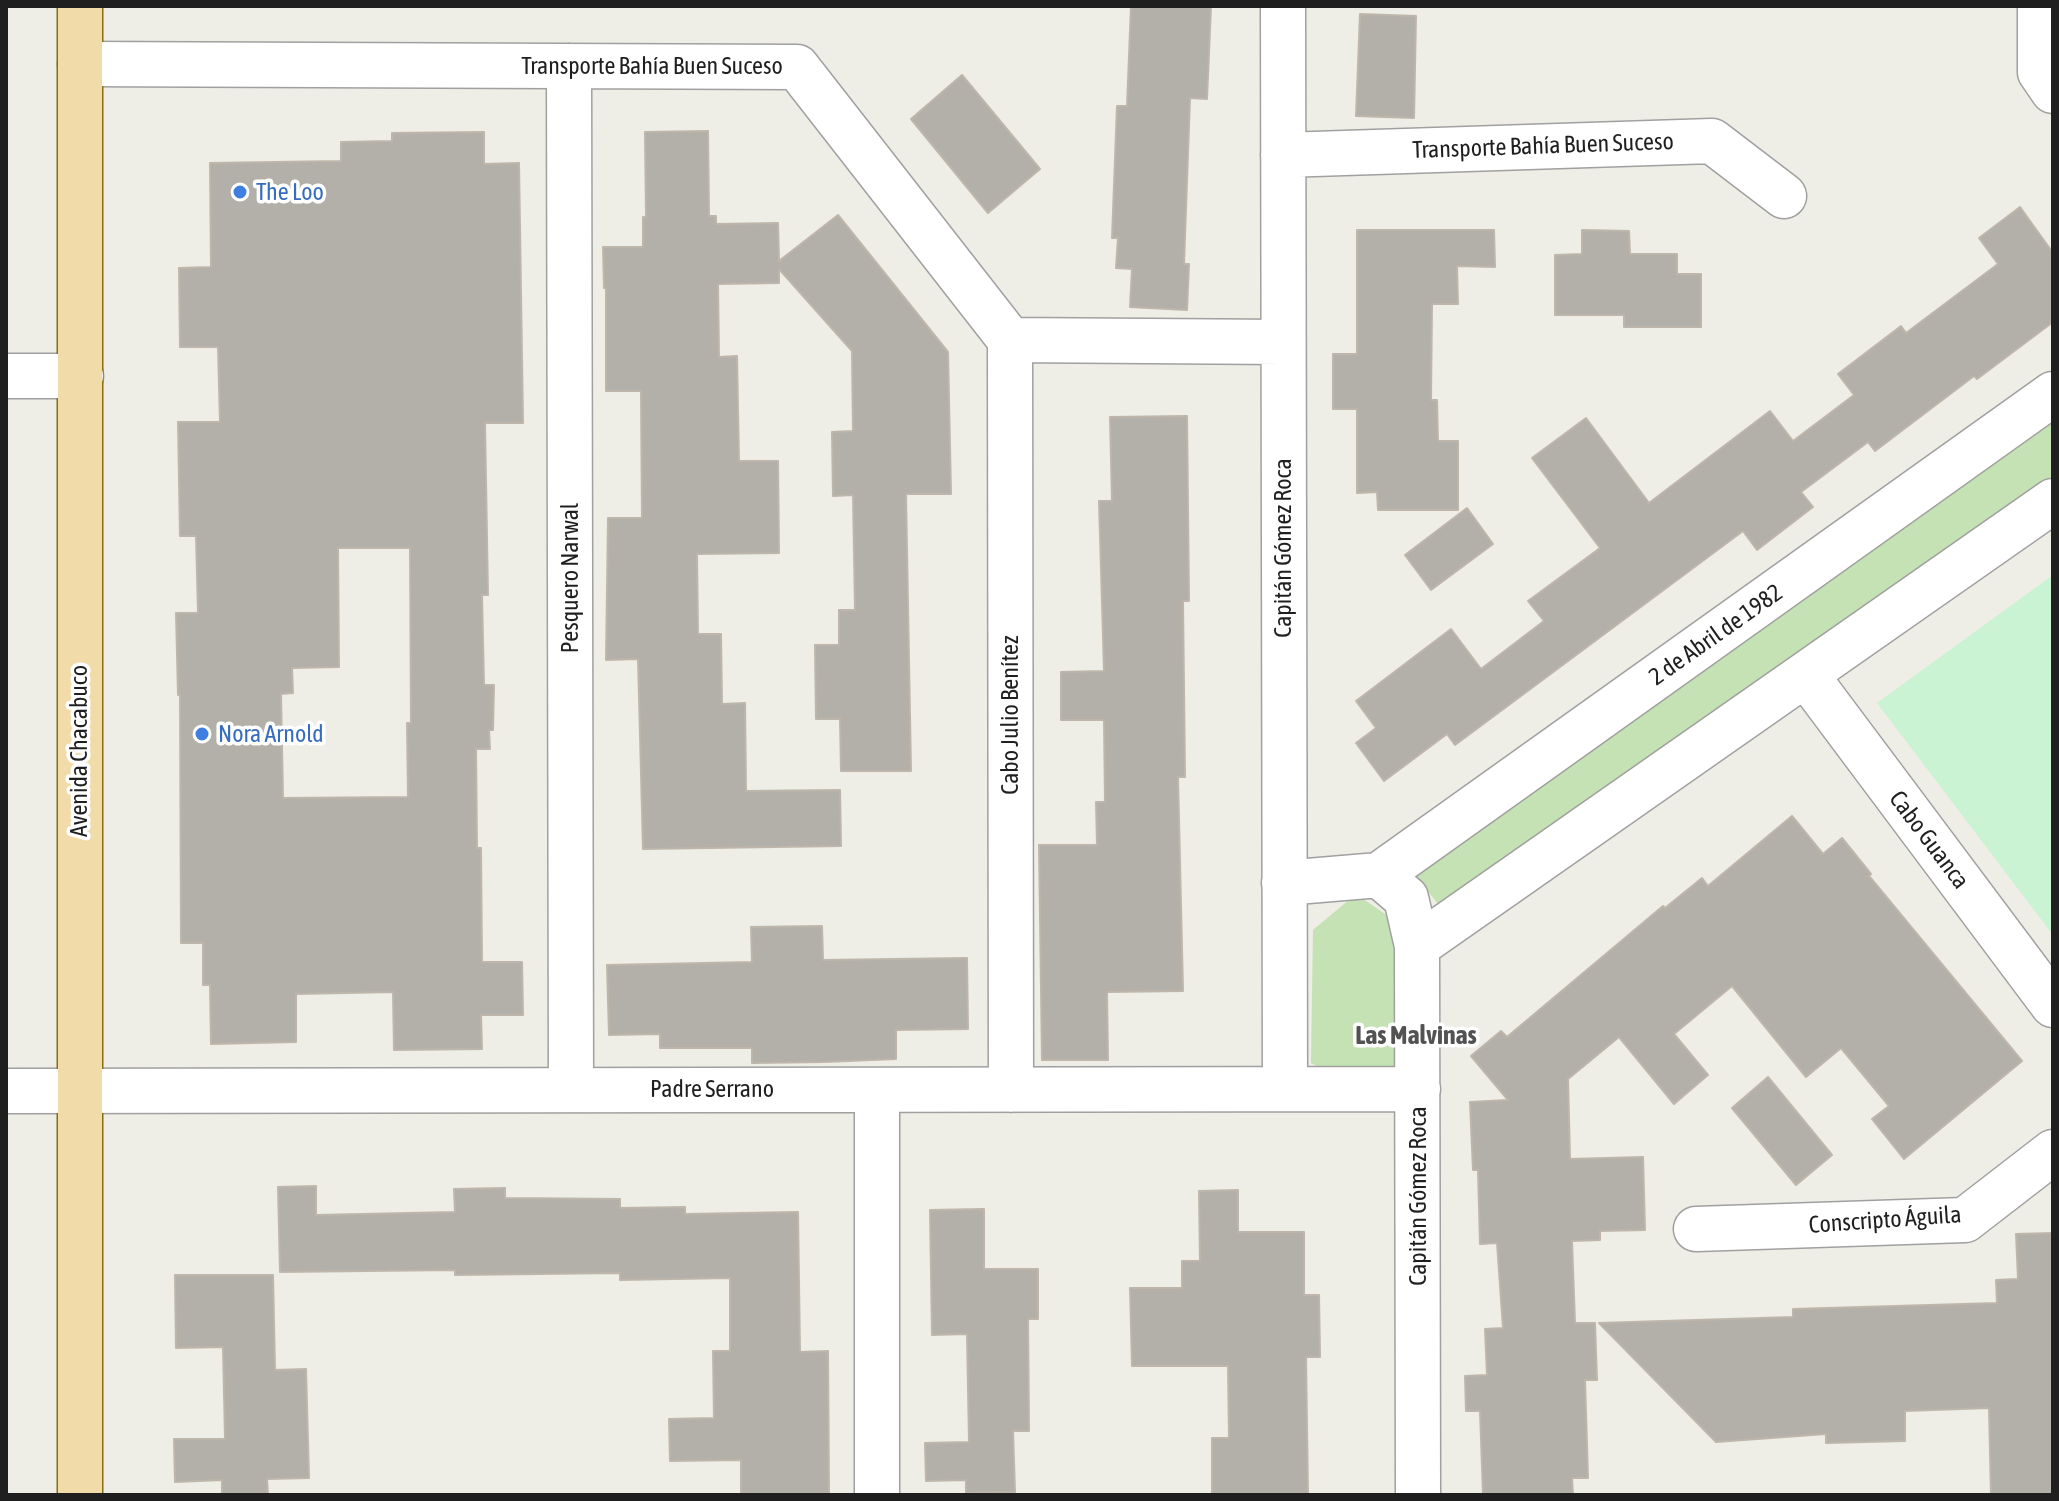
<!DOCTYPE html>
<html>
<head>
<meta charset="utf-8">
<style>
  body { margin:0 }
  #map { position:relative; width:2059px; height:1501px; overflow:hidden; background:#eeede6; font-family:"Asap Condensed",sans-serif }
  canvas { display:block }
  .frame { position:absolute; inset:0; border:8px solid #1f1f1f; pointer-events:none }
</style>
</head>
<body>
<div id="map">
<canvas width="2059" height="1501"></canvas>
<div class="frame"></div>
</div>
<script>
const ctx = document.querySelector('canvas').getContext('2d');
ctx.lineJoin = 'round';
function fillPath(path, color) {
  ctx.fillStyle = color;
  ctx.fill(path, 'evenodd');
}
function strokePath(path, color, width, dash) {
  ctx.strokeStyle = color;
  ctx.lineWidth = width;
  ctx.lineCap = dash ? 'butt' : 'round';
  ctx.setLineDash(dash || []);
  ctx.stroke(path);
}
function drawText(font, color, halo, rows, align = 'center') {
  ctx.font = font + ' "Asap Condensed",sans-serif';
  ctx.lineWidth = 7;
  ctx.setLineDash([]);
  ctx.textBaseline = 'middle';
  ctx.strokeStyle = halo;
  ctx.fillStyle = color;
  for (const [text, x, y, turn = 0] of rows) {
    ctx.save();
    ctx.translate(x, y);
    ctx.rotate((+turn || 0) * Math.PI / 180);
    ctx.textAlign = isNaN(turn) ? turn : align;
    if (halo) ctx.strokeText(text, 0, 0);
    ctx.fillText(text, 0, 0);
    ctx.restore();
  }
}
fillPath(new Path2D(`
  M 2053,418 L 2053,477 L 1823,640 L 1438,904 L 1412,871 Z
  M 1356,894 L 1398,923 L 1395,1073 L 1353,1088 L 1311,1063 L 1313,930 Z`), '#c4e2b3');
fillPath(new Path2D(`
  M 2053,575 L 2053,935 L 1877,703 Z`), '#c9f3d2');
const building = new Path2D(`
  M 1131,6 L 1211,6 L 1207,99 L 1190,98 L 1184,264 L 1189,264 L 1187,310 L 1130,307 L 1132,269 L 1116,268 L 1118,238 L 1112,238 L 1117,106 L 1127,106 Z
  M 1360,14 L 1416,16 L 1414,118 L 1356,116 Z
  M 962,75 L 1040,169 L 988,213 L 911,119 Z
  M 708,131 L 709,216 L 716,216 L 716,224 L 778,223 L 779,261 L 838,215 L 948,352 L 951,494 L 906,494 L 911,771 L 841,771 L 840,719 L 816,719 L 815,645 L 839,645 L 839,610 L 855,610 L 853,495 L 833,496 L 832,432 L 853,431 L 852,351 L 779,269 L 779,283 L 718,284 L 719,357 L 737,356 L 739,461 L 778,461 L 779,553 L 697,554 L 698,634 L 721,634 L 722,704 L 745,703 L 746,791 L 840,790 L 841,846 L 643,849 L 638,659 L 606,660 L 608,518 L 642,518 L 641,391 L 606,391 L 606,288 L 604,288 L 603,247 L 643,247 L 643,217 L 646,217 L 645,132 Z
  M 484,132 L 484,164 L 519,163 L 523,423 L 485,423 L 488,595 L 482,595 L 484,685 L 494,685 L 493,730 L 489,730 L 490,749 L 476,749 L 477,848 L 481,848 L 482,962 L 522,962 L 523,1015 L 481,1015 L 482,1049 L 394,1050 L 393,992 L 296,994 L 296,1042 L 211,1044 L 210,985 L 203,985 L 203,943 L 181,943 L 180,695 L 178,695 L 176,613 L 198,613 L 196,536 L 180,536 L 178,422 L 220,422 L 218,347 L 180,347 L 179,268 L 211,267 L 210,163 L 341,161 L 341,142 L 392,141 L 392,133 ZM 338,548 L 410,548 L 411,723 L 407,723 L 408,797 L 283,798 L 281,694 L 293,693 L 292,668 L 339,667 Z
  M 2020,207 L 2053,253 L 2053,322 L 1977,379 L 1974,376 L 1875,451 L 1868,442 L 1801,492 L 1813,507 L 1757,550 L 1743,531 L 1455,745 L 1447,734 L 1384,781 L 1356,743 L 1376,728 L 1356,701 L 1451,629 L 1481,669 L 1544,621 L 1528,601 L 1600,548 L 1532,458 L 1586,418 L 1649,503 L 1770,411 L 1793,441 L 1854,395 L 1838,374 L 1901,326 L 1906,333 L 1998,264 L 1979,238 Z
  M 1357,230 L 1494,230 L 1495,267 L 1457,266 L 1458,304 L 1432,304 L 1431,400 L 1437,400 L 1438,441 L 1458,441 L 1458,510 L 1378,510 L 1377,492 L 1357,493 L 1357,409 L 1333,409 L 1333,354 L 1357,354 Z
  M 1582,230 L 1629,231 L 1630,254 L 1677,254 L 1677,274 L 1701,274 L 1701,327 L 1624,327 L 1624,315 L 1555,315 L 1555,255 L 1582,254 Z
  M 1187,416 L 1189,601 L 1183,601 L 1185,777 L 1178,777 L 1183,991 L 1107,992 L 1108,1060 L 1042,1060 L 1039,845 L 1097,845 L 1096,802 L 1105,802 L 1104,720 L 1061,720 L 1061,672 L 1104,671 L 1099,501 L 1112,501 L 1110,417 Z
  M 1467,508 L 1493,544 L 1431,590 L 1405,555 Z
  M 1792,816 L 1823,854 L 1842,838 L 1871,874 L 1869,876 L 2022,1061 L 1904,1159 L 1872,1119 L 1889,1106 L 1841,1048 L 1806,1077 L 1732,986 L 1674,1034 L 1708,1075 L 1674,1104 L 1619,1037 L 1568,1079 L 1570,1159 L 1643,1157 L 1645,1230 L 1600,1231 L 1600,1240 L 1572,1241 L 1575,1323 L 1595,1323 L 1597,1380 L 1585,1380 L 1588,1478 L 1572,1478 L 1573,1495 L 1483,1495 L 1480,1411 L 1466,1411 L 1465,1376 L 1487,1375 L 1485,1329 L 1503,1328 L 1497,1243 L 1480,1244 L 1478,1170 L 1473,1170 L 1470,1102 L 1508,1100 L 1471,1056 L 1501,1031 L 1507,1037 L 1663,906 L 1665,908 L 1702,878 L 1708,886 Z
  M 822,926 L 823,960 L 967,958 L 968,1029 L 896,1030 L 896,1059 L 824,1062 L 752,1063 L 752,1048 L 660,1048 L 660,1034 L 609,1035 L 607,965 L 752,962 L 751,927 Z
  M 1768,1077 L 1832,1155 L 1796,1185 L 1732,1108 Z
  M 316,1186 L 316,1215 L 455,1212 L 454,1189 L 505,1188 L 505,1198 L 620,1199 L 620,1208 L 685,1207 L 685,1214 L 798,1212 L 800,1352 L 828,1351 L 829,1495 L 741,1495 L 741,1460 L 670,1461 L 669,1419 L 714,1418 L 713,1351 L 730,1351 L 730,1278 L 620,1280 L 620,1273 L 455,1275 L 455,1270 L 280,1272 L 278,1187 Z
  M 1238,1190 L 1238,1232 L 1304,1232 L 1304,1295 L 1319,1295 L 1320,1357 L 1306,1357 L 1308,1495 L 1212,1495 L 1212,1438 L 1229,1438 L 1228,1366 L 1132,1366 L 1130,1288 L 1182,1288 L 1182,1261 L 1200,1261 L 1199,1191 Z
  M 984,1209 L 984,1269 L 1038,1269 L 1038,1319 L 1028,1319 L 1029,1431 L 1013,1431 L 1015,1492 L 966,1493 L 966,1480 L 926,1481 L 925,1443 L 969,1442 L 967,1334 L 932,1335 L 930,1210 Z
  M 2053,1233 L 2053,1495 L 1991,1495 L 1989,1408 L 1905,1411 L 1905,1441 L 1826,1443 L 1826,1434 L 1716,1442 L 1599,1323 L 1793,1317 L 1793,1309 L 1997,1303 L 1996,1280 L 2018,1279 L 2016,1234 Z
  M 175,1275 L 273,1275 L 275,1370 L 306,1369 L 309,1478 L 267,1479 L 268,1495 L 222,1495 L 222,1480 L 175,1482 L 174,1439 L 225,1439 L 223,1347 L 176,1348 Z`);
fillPath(building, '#b3afa9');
strokePath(building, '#beb6aa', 2);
const minor = new Path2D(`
  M 1283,6 L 1285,1089
  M 2040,6 L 2040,72 L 2053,91
  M 80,64 L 797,67 L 1010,340 L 1283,342
  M 569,66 L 571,1089
  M 1283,155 L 1712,141 L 1784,196
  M 1010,340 L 1011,1090
  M 6,376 L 81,376
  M 1806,675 L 2053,1005
  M 1379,875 L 2053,394
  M 1284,883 L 1379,875 L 1406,898 L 1417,946 L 1418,1495
  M 1417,946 L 2053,501
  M 877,1090 L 877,1495
  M 6,1091 L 1418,1089
  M 1696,1229 L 1965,1220 L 2053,1152`);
const major = new Path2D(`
  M 80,1495 L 80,6`);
strokePath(minor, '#a0a0a0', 47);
strokePath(major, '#866f13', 47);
strokePath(minor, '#fff', 44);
strokePath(major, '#f0dba9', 44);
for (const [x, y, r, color] of [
  [240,192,8,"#3f7fe0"],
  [202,734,8,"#3f7fe0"]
]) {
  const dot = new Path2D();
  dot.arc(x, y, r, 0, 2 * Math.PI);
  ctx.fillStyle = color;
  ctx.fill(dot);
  strokePath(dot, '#fff', 3);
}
drawText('24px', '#1f1f1f', '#fff', [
  ["Transporte Bahía Buen Suceso",652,66],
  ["Transporte Bahía Buen Suceso",1543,146,-2],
  ["Capitán Gómez Roca",1283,548,-90],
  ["Pesquero Narwal",570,578,-90],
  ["2 de Abril de 1982",1716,635,-35],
  ["Cabo Julio Benítez",1010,715,-90],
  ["Avenida Chacabuco",79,751,-90],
  ["Cabo Guanca",1929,840,53],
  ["Padre Serrano",712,1089],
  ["Capitán Gómez Roca",1418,1196,-90],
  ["Conscripto Águila",1885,1220,-4]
]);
drawText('24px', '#366cbe', '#fff', [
  ["The Loo",256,192],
  ["Nora Arnold",218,734]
], 'left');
drawText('bold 26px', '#525252', '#fff', [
  ["Las Malvinas",1416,1036]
]);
</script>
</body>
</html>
